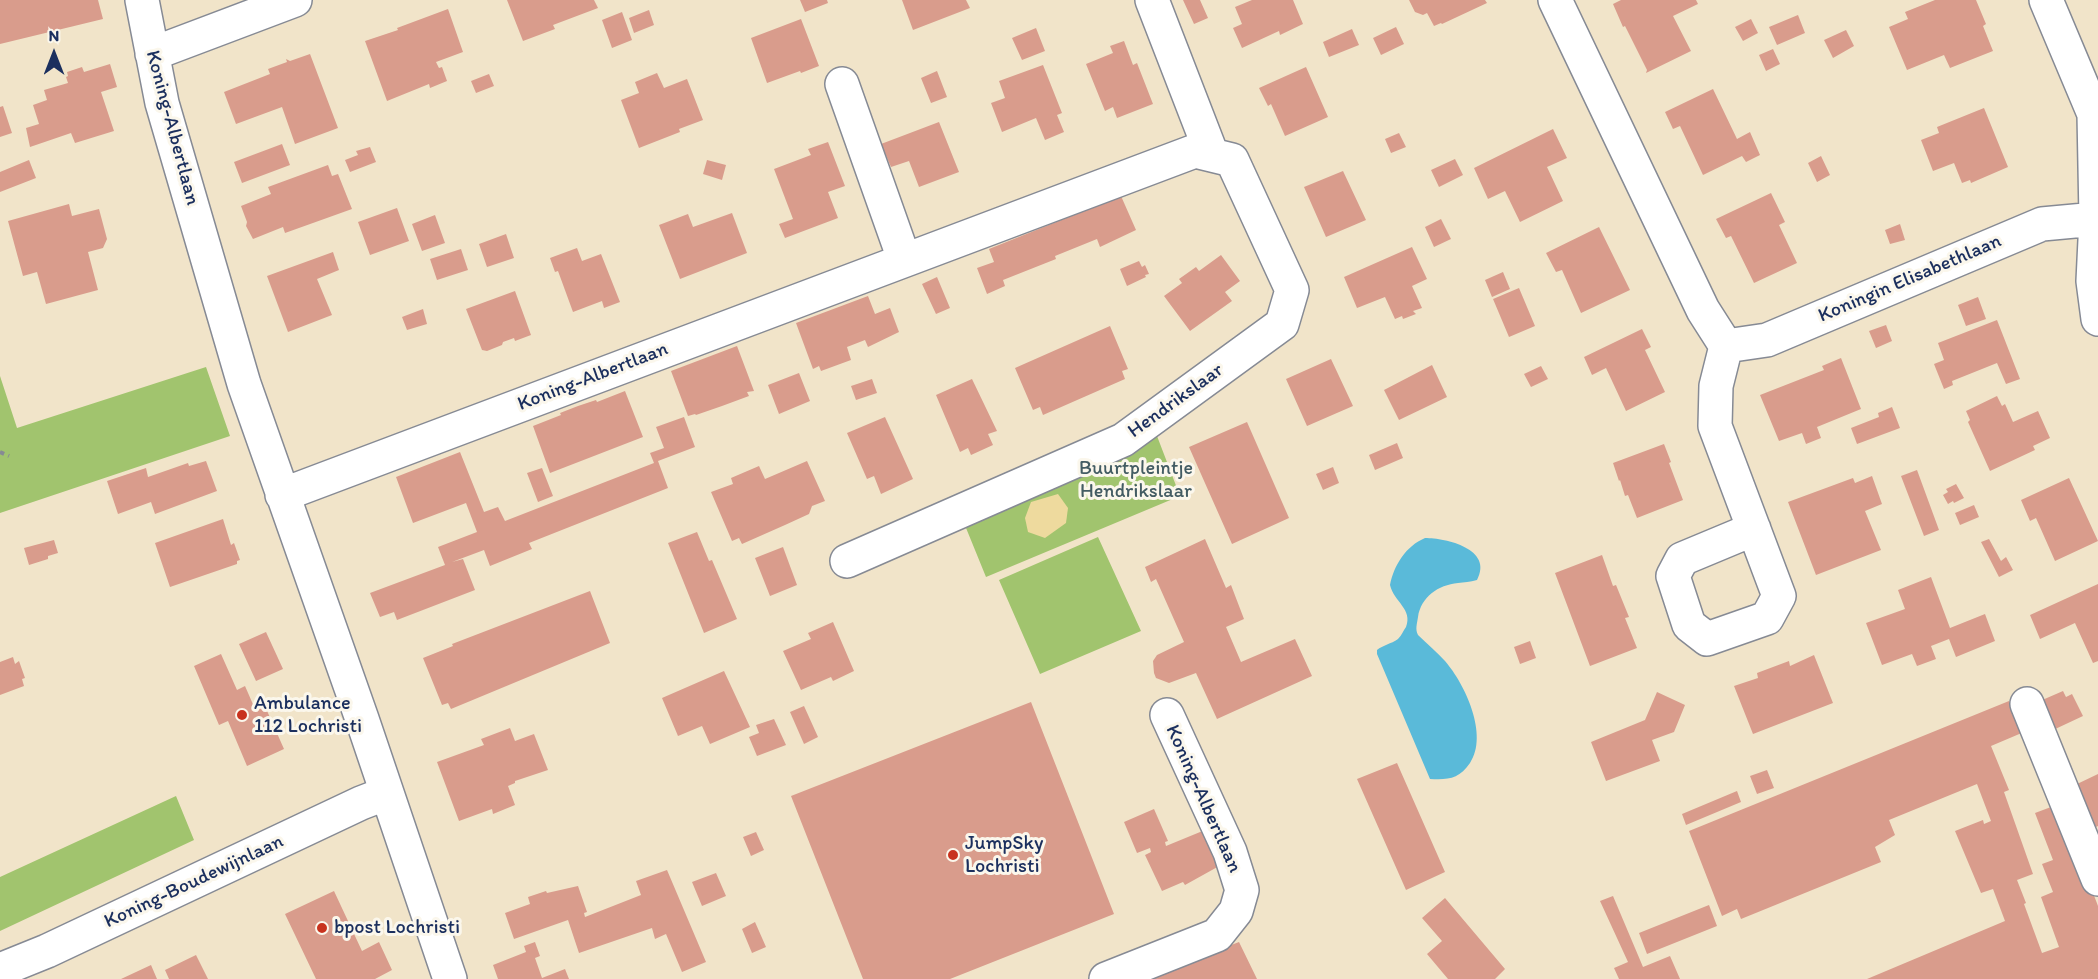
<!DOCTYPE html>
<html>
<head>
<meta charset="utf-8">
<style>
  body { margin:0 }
  #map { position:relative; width:2098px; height:979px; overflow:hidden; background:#f1e4c9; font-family:Itim,sans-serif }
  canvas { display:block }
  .north { position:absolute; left:24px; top:24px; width:60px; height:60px; -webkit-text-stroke:4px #fbf7ec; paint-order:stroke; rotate:0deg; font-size:16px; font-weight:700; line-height:24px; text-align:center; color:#1b2f5e }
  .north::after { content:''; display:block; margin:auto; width:21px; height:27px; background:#1b2f5e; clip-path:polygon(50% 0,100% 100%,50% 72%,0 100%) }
</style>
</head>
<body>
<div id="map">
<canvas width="2098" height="979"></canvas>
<div class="north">N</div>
</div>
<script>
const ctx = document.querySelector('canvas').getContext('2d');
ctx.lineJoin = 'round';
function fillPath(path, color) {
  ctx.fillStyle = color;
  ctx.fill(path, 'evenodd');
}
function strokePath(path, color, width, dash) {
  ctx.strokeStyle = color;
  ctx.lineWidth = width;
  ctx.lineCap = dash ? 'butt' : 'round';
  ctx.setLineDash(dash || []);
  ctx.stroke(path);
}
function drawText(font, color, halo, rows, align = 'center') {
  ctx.font = font + ' Itim,sans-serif';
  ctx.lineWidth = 6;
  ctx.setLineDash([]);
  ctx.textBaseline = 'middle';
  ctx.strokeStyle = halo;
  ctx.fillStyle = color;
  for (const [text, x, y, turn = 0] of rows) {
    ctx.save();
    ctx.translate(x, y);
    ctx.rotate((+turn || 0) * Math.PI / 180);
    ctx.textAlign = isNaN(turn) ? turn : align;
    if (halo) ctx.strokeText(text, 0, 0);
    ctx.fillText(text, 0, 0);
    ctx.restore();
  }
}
fillPath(new Path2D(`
  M 206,367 L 230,436 L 0,513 L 0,376 L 17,428 Z
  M 1157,436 L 1180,496 L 986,577 L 964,523 Z
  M 1098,537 L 1141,631 L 1040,674 L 999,580 Z
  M 176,796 L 194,840 L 0,931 L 0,877 Z`), '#a1c46e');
fillPath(new Path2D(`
  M 1058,494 L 1068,508 L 1066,523 L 1045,538 L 1028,532 L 1025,518 L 1031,502 Z`), '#eeda9e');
fillPath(new Path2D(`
  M 1425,538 C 1446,538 1494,549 1477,580 C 1470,582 1464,582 1458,583 C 1438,585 1421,597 1418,617 C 1417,624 1415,629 1418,635 C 1427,644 1437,652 1445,661 C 1465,684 1489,735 1470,763 C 1459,779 1448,780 1430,779 L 1377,654 L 1377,650 C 1383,645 1391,644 1398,639 C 1402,635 1403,631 1406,627 C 1413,609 1394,602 1390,585 C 1394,565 1406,546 1425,538 Z`), '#5abad9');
fillPath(new Path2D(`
  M 0,0 L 98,0 L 103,19 L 0,44 Z
  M 507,0 L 594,0 L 598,8 L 553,25 L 555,29 L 523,41 Z
  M 800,0 L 827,0 L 828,3 L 805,12 Z
  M 902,0 L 966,0 L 970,8 L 913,30 Z
  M 1183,0 L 1200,0 L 1208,18 L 1194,24 Z
  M 1252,0 L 1293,0 L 1303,24 L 1280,35 L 1279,31 L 1242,48 L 1233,28 L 1242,24 L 1235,7 Z
  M 1409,0 L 1485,0 L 1487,3 L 1442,24 L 1441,23 L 1434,26 L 1427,13 L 1423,15 L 1415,12 Z
  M 1621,0 L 1696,0 L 1698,4 L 1673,16 L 1691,51 L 1646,73 L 1647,70 L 1625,26 L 1623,27 L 1613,4 Z
  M 1935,0 L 1976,0 L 1986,24 L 1983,26 L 1993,51 L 1950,68 L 1944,55 L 1907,70 L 1889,27 L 1908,19 L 1905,12 Z
  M 448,9 L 463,52 L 436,62 L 439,68 L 442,67 L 447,81 L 430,88 L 429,84 L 387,101 L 365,41 L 398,30 L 397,28 Z
  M 649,10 L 654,25 L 634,33 L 629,18 Z
  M 622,12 L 632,40 L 612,48 L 602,20 Z
  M 1798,15 L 1805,33 L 1777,45 L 1769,27 Z
  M 801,19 L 819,66 L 801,73 L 800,71 L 767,83 L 751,38 Z
  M 1751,19 L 1758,33 L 1743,41 L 1735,27 Z
  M 1396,27 L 1404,44 L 1381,55 L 1373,38 Z
  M 1036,28 L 1045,51 L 1022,60 L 1012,38 Z
  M 1352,29 L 1359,45 L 1329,57 L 1323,42 Z
  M 1846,30 L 1854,46 L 1833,58 L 1824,40 Z
  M 1124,41 L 1133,65 L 1137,63 L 1153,104 L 1117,118 L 1113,107 L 1105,111 L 1086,64 L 1113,53 L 1110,46 Z
  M 1773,49 L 1780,64 L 1766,71 L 1759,55 Z
  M 310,54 L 338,128 L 295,144 L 282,107 L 236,124 L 224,92 L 270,74 L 268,69 L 287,62 L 286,59 L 290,61 Z
  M 110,64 L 117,87 L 101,92 L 114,131 L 75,143 L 71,133 L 30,147 L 26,128 L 39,124 L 33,105 L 47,100 L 44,90 L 68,83 L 66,77 L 68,76 L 67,72 L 82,67 L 84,72 Z
  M 1043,65 L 1062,113 L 1057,115 L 1064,132 L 1045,140 L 1036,118 L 1002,132 L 991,103 L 1005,98 L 999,81 Z
  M 1306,67 L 1328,117 L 1285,136 L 1271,104 L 1268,106 L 1259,88 Z
  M 937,71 L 947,97 L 931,103 L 921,78 Z
  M 657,73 L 664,88 L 687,79 L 703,120 L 679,129 L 680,132 L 639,148 L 621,100 L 639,93 L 635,82 Z
  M 489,74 L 494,86 L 476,93 L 471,81 Z
  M 1713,89 L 1737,139 L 1750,132 L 1760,155 L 1746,162 L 1742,156 L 1703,175 L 1680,126 L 1673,129 L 1665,112 Z
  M 3,106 L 12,133 L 0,137 L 0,107 Z
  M 1984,108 L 2008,167 L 1971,183 L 1970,180 L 1962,183 L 1954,163 L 1933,171 L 1921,140 L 1939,133 L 1937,127 Z
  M 939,122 L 959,172 L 919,187 L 909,161 L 891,167 L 881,144 Z
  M 1553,129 L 1567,158 L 1547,167 L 1563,201 L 1520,222 L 1505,191 L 1488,199 L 1474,168 Z
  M 1399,133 L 1406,147 L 1391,153 L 1385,139 Z
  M 828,142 L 845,186 L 828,192 L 838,218 L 785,238 L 779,224 L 793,219 L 774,169 L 811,155 L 808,149 Z
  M 282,144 L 290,165 L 242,183 L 234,162 Z
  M 370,147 L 376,162 L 350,172 L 345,160 L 358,155 L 356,151 Z
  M 1821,156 L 1830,175 L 1817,182 L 1808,163 Z
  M 1455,159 L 1463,175 L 1439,187 L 1431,170 Z
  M 29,160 L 36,178 L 0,192 L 0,172 Z
  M 707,160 L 726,165 L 722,180 L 703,174 Z
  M 328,165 L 332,176 L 338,174 L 352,209 L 285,233 L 283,227 L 253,239 L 246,226 L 247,222 L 241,206 L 271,194 L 268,187 Z
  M 1343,171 L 1366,220 L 1326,237 L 1304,187 Z
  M 1771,193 L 1785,222 L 1779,225 L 1797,263 L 1754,283 L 1731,236 L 1726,238 L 1716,219 Z
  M 1121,196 L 1136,230 L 1100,247 L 1097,239 L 1055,256 L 1056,259 L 1003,280 L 1005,286 L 987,294 L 977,268 L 994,262 L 989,249 Z
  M 69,204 L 72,216 L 99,209 L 107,239 L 103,248 L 88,252 L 98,290 L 46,304 L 37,272 L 23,276 L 8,221 Z
  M 397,208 L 409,241 L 370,255 L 358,222 Z
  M 732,213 L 747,253 L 680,279 L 659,225 L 688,214 L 693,227 Z
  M 435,215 L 445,243 L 422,251 L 412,224 Z
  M 1441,219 L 1451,239 L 1434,247 L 1425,227 Z
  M 1900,224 L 1905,240 L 1890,244 L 1885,230 Z
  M 1599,227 L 1630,290 L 1581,313 L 1562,270 L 1556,272 L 1546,253 Z
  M 506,234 L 514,258 L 487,267 L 479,244 Z
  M 1412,247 L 1427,279 L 1412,286 L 1422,308 L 1413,311 L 1416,314 L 1403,319 L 1402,316 L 1395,319 L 1385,297 L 1357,308 L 1344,277 Z
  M 577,248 L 582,261 L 601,254 L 620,302 L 604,308 L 602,301 L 573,312 L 558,271 L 555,272 L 550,258 Z
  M 461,249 L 468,270 L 437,280 L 430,259 Z
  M 333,252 L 339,270 L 317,279 L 332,315 L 288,332 L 267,276 Z
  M 1221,255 L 1240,281 L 1225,292 L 1232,301 L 1190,331 L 1164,296 L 1182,283 L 1179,279 L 1196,267 L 1199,271 Z
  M 1139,261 L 1142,267 L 1145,265 L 1149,274 L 1145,275 L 1146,277 L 1127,286 L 1120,269 Z
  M 1503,272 L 1510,289 L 1492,297 L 1485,280 Z
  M 937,277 L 950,308 L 936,314 L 922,284 Z
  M 1519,288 L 1535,326 L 1509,337 L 1493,299 Z
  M 515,291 L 531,335 L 515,341 L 514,338 L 503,342 L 502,345 L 487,351 L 482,350 L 466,309 Z
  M 868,296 L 875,314 L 890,308 L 899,332 L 868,347 L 865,340 L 847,347 L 851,360 L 821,371 L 819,366 L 813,369 L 796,323 Z
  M 1978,297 L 1986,319 L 1966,326 L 1958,305 Z
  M 423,309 L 427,324 L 407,330 L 402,317 Z
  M 1997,320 L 2020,379 L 2006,384 L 1997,363 L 1952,381 L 1953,385 L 1944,389 L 1934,364 L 1944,360 L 1938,343 Z
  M 1886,325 L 1892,341 L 1876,348 L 1869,331 Z
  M 1110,326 L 1128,369 L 1122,371 L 1125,379 L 1043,415 L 1040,407 L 1033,410 L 1015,368 Z
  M 1642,329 L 1651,347 L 1645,350 L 1665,392 L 1626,411 L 1606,368 L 1592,375 L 1584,357 Z
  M 737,346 L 754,391 L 747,392 L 749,396 L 722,406 L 696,415 L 695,414 L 688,416 L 671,371 Z
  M 1841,358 L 1861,409 L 1817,427 L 1821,438 L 1806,444 L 1802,433 L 1779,441 L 1760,395 L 1824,370 L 1822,366 Z
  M 1331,359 L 1353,406 L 1307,426 L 1286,379 Z
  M 1432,365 L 1447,397 L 1399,420 L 1384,390 Z
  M 1541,366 L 1548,379 L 1531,387 L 1524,374 Z
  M 799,373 L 810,401 L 779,414 L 768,385 Z
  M 872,379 L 877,393 L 856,400 L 851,386 Z
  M 972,379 L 997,431 L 988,434 L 993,445 L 971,455 L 968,448 L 960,452 L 936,395 Z
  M 625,391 L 643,437 L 550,473 L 533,426 L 561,415 L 560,413 L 578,406 L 596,400 L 597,402 Z
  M 1997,396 L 2002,406 L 2005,404 L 2013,422 L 2038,411 L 2050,438 L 2033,446 L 2035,450 L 1990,471 L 1968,422 L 1970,420 L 1966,411 Z
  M 1892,407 L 1900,428 L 1857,444 L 1851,428 L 1879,417 L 1878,413 Z
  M 684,417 L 695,447 L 658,461 L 668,488 L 529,543 L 532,549 L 490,566 L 484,550 L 452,562 L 463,559 L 475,590 L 397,620 L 394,612 L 380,617 L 370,593 L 445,565 L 438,547 L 477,532 L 466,503 L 413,523 L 396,477 L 460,452 L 484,512 L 498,507 L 505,521 L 654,463 L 650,453 L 664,448 L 656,427 Z
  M 885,417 L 913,479 L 881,494 L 874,476 L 867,479 L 847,433 Z
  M 1247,422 L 1289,518 L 1232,544 L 1189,447 Z
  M 1397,443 L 1403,458 L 1375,470 L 1369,455 Z
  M 1664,444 L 1671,462 L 1669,463 L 1683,500 L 1637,518 L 1628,495 L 1625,496 L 1620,480 L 1619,481 L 1613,463 Z
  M 206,461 L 217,491 L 155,514 L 151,502 L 118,514 L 107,481 L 146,468 L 148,477 L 188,463 L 189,466 Z
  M 807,461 L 825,501 L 812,506 L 809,514 L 785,525 L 742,544 L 739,538 L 732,541 L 711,492 L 733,484 L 731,478 L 759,466 L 765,479 Z
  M 1333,467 L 1339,483 L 1323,490 L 1316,474 Z
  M 542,468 L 553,496 L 538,502 L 527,473 Z
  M 1917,470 L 1939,530 L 1924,536 L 1901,476 Z
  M 1872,476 L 1882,504 L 1865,511 L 1881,550 L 1816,575 L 1788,502 L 1853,478 L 1855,483 Z
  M 2069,478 L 2098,541 L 2055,561 L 2036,518 L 2030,521 L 2021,500 Z
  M 1956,484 L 1964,498 L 1954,503 L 1953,501 L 1948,504 L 1943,495 L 1948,492 L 1946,489 Z
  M 1974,505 L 1979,517 L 1960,525 L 1955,513 Z
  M 223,519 L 231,545 L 234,543 L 240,560 L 237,561 L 237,564 L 170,587 L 155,543 Z
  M 697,532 L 709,561 L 712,560 L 737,619 L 704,633 L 668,543 Z
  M 1205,539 L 1226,588 L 1231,585 L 1244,619 L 1226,627 L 1241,662 L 1295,639 L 1312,676 L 1217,719 L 1196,673 L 1169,683 L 1156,678 L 1154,673 L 1153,661 L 1157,655 L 1184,642 L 1156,579 L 1151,582 L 1145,567 Z
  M 1989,539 L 2001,561 L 2006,557 L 2013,570 L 1999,577 L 1981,542 Z
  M 54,540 L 58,553 L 48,556 L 48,559 L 29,565 L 24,548 Z
  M 783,547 L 797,585 L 770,596 L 755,558 Z
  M 1602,555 L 1613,586 L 1616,585 L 1629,617 L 1625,618 L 1637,648 L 1590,666 L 1555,573 Z
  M 1931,577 L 1950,628 L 1985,614 L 1995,641 L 1956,657 L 1949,639 L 1931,646 L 1936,659 L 1917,666 L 1912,654 L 1882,665 L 1866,623 L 1905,609 L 1898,590 Z
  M 2098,584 L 2098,661 L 2093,663 L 2075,623 L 2040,639 L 2030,615 Z
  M 590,591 L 610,643 L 451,709 L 448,703 L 442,705 L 423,658 L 453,646 L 452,644 Z
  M 833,622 L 854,671 L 833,681 L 831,677 L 801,690 L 783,651 L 811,639 L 808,633 Z
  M 266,632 L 283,669 L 256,681 L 239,644 Z
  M 1530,641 L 1536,658 L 1520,664 L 1514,647 Z
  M 221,654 L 237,690 L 245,686 L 255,709 L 264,704 L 284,749 L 247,766 L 228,721 L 219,725 L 194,666 Z
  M 1814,655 L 1833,703 L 1753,734 L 1734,686 L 1758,678 L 1757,673 L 1789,661 L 1790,666 Z
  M 13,657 L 15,664 L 19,661 L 25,678 L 22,679 L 24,686 L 0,695 L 0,662 Z
  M 724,671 L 750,727 L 710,744 L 702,726 L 678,736 L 662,698 Z
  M 2063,691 L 2066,697 L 2072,694 L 2083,716 L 2051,731 L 2040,701 Z
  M 1657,692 L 1685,705 L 1674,732 L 1652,740 L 1660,761 L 1606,781 L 1591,742 L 1645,720 Z
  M 2009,701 L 2024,732 L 1991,746 L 2009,790 L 2004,792 L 2033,874 L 2017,880 L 2026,903 L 2024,904 L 2042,953 L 2059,947 L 2041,897 L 2053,892 L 2042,864 L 2053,860 L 2035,813 L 2059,804 L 2098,906 L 2098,979 L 1867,979 L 2005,921 L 1993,889 L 1981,893 L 1955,831 L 1983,820 L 1984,824 L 1991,821 L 1977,784 L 1889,820 L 1895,835 L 1875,847 L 1881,862 L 1741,919 L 1737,909 L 1722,916 L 1689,831 Z
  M 1031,702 L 1114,914 L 950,979 L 863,979 L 791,796 Z
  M 804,706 L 818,737 L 804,744 L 790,712 Z
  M 774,719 L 786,745 L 757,756 L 749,737 L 759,733 L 756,725 Z
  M 510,728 L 515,741 L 534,734 L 548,770 L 515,781 L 515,783 L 508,786 L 515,805 L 493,814 L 492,809 L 459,821 L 437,762 L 484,745 L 481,739 Z
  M 1397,763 L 1445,872 L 1406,890 L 1357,779 Z
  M 1767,770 L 1774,788 L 1757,794 L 1750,776 Z
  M 2098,774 L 2098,826 L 2092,829 L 2075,785 Z
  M 1737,791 L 1741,802 L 1686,825 L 1682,814 Z
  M 1154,809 L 1168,841 L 1165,842 L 1166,846 L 1205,830 L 1221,865 L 1185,885 L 1183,882 L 1162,891 L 1145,855 L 1151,852 L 1150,848 L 1137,853 L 1124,822 Z
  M 756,832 L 764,850 L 751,856 L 743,837 Z
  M 667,870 L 706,962 L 682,972 L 666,934 L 655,939 L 652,928 L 579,953 L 568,920 L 514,939 L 505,913 L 530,904 L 528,897 L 546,891 L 547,893 L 578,886 L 587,912 L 584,913 L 585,917 L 641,895 L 636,881 Z
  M 716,873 L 726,896 L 702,906 L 692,882 Z
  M 334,891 L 362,951 L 379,942 L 392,970 L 375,979 L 316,979 L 285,914 Z
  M 1613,896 L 1643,967 L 1670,956 L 1680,979 L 1619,979 L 1614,968 L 1628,962 L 1600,901 Z
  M 1445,898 L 1505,969 L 1495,979 L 1448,979 L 1427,954 L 1442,941 L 1422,918 Z
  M 1709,905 L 1717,926 L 1647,954 L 1639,933 Z
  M 755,922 L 766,947 L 752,953 L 742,929 Z
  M 535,942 L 540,956 L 535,958 L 542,978 L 565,969 L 569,979 L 498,979 L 493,965 L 526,952 L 524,946 Z
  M 1239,942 L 1257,979 L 1144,979 Z
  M 196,955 L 208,979 L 169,979 L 165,970 Z
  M 151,965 L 157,979 L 121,979 Z`), '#d99c8c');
const minor = new Path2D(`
  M 142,0 L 162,103 L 244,384 L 362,719 L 450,979
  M 1152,0 L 1212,155
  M 1555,0 L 1703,310 L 1726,346 L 1767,340 L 2042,224 L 2096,219
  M 2046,0 L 2094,114 L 2096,219 L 2093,281 L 2098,319
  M 152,54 L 295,0
  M 842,84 L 904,259
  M 1726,346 L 1716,386 L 1715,426 L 1779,596 L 1767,618 L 1707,639 L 1689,625 L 1673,576 L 1682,559 L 1754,529
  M 282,495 L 1195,151 L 1232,160 L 1292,290 L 1282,324 L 1123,440 L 847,561
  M 2027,704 L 2098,879
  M 0,970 L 47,951 L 361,803 L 387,793
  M 1106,979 L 1217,935 L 1236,911 L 1242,890 L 1230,852 L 1167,715`);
strokePath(minor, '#868a94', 36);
strokePath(new Path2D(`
  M 0,452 L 9,456`), '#868a94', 4, [4.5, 4.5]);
strokePath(minor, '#fff', 33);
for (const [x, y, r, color] of [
  [242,715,6,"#c8321e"],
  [953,855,6,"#c8321e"],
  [322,928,6,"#c8321e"]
]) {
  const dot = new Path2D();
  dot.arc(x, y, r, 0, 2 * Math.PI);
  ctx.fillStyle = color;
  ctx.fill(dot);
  strokePath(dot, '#fbf7ec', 2);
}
drawText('20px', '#1b2f5e', '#fbf7ec', [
  ["Koning-Albertlaan",172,128,75],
  ["Koningin Elisabethlaan",1910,279,-23],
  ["Koning-Albertlaan",593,377,-21],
  ["Hendrikslaar",1176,401,-36],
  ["Koning-Albertlaan",1203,799,66],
  ["Koning-Boudewijnlaan",194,882,-25]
]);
drawText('20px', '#435c63', '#fbf7ec', [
  ["Buurtpleintje",1136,469],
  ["Hendrikslaar",1136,492]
]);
drawText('20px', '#1b2f5e', '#fbf7ec', [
  ["Ambulance",254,704],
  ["112 Lochristi",254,727],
  ["JumpSky",965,844],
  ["Lochristi",965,867],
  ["bpost Lochristi",334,928]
], 'left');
</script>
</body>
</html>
